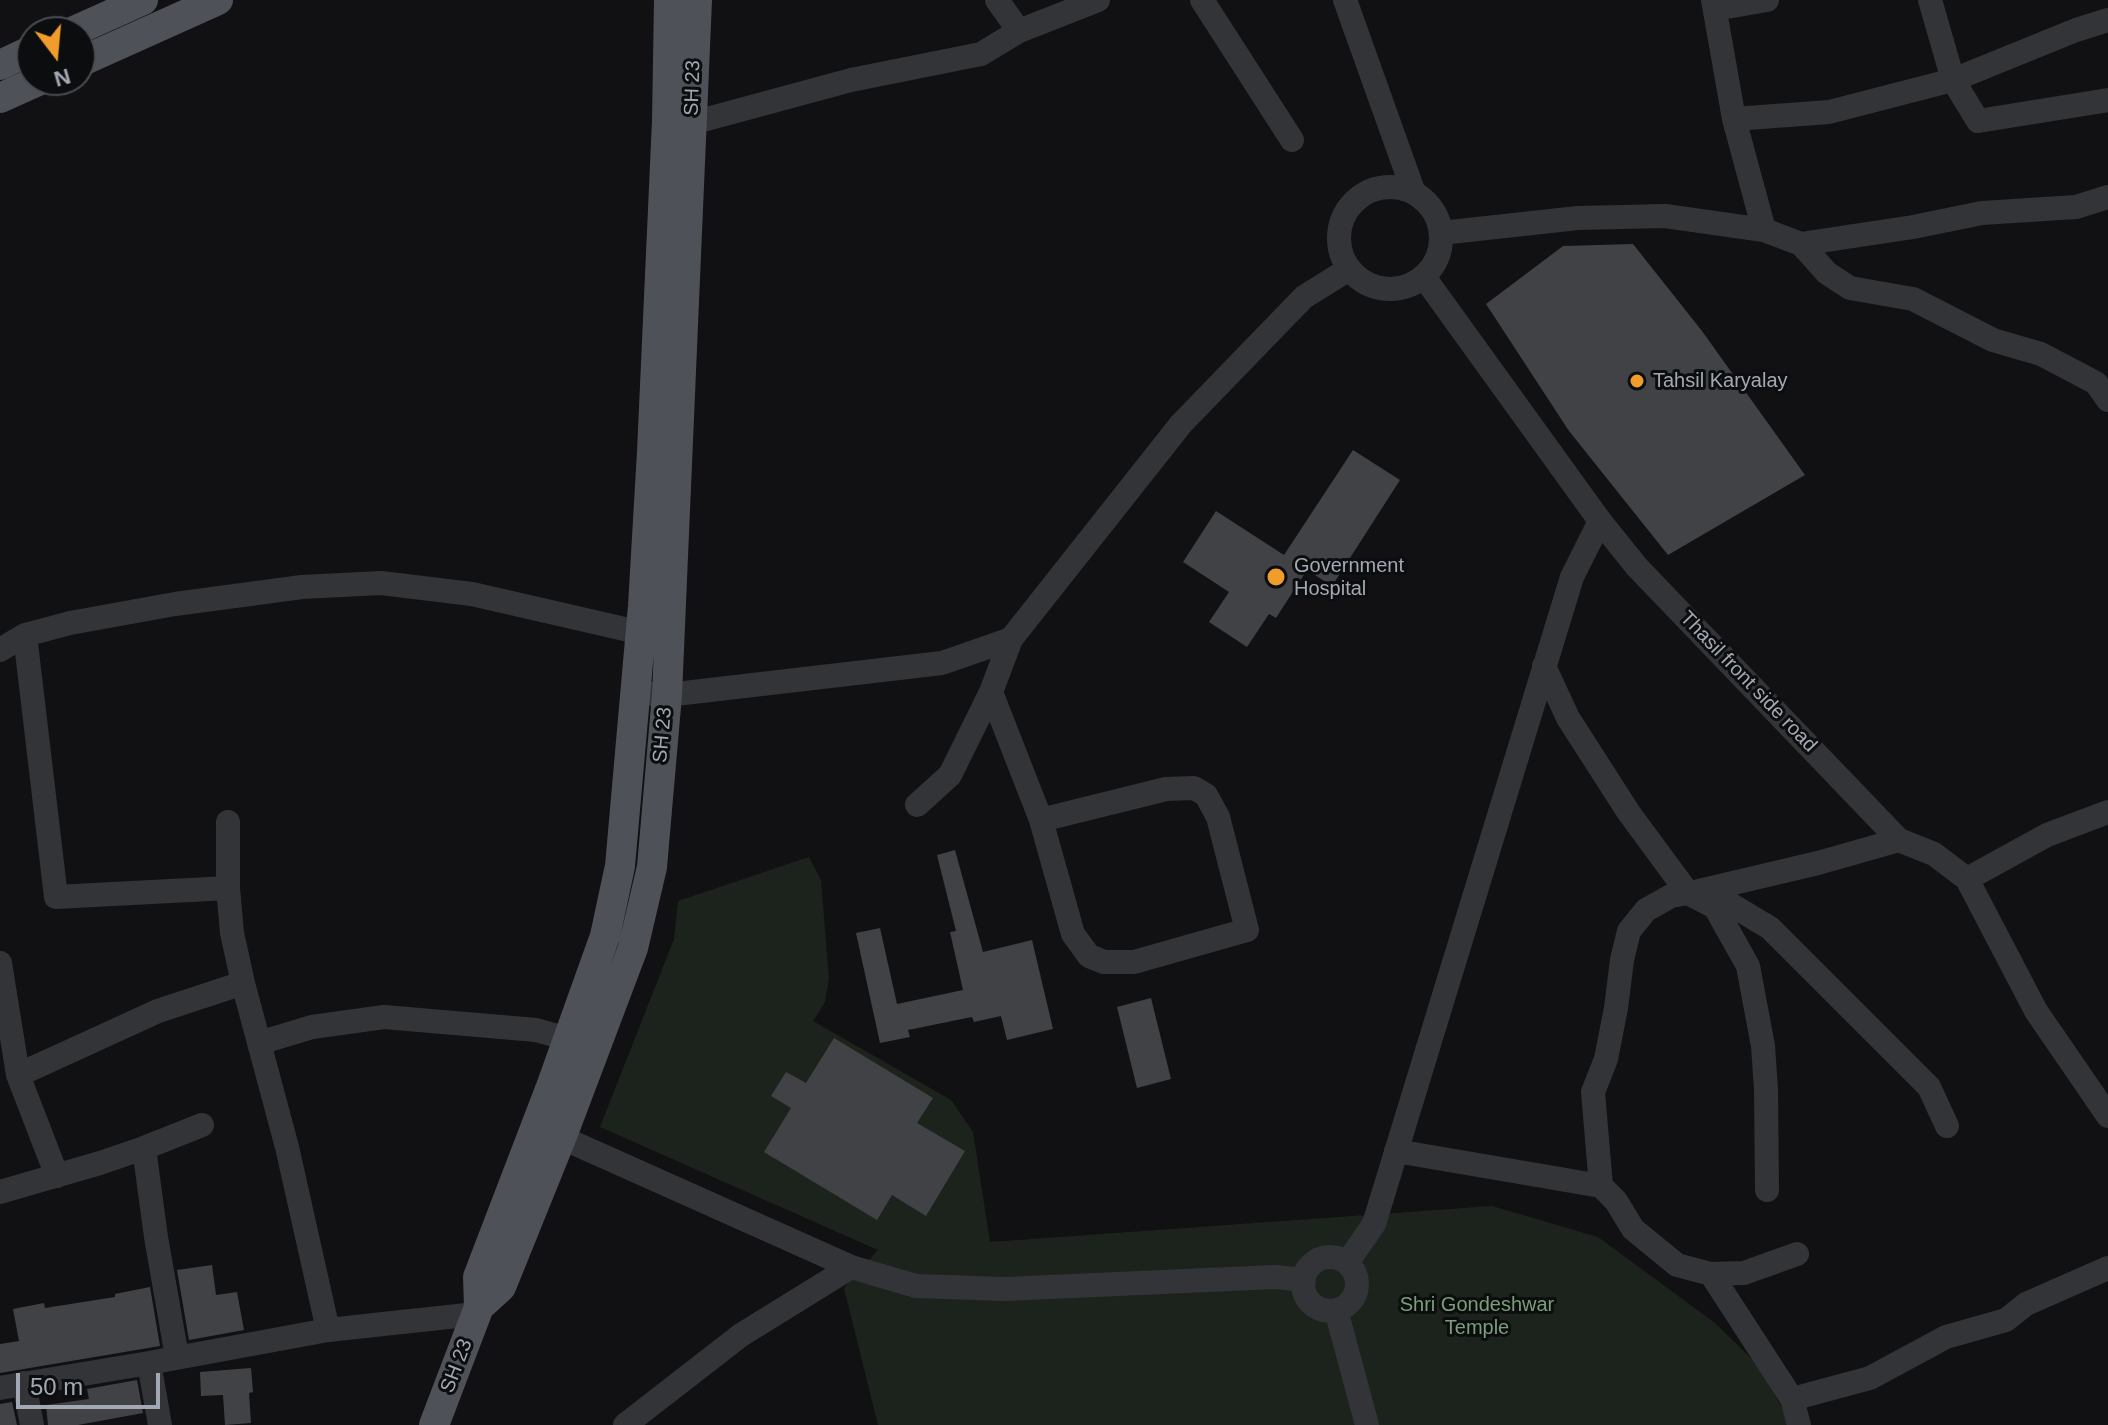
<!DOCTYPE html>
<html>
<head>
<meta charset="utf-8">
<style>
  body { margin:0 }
  #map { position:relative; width:2108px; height:1425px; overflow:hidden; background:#111113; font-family:Arial,sans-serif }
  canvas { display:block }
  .north { position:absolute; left:16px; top:16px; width:80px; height:80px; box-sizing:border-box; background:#0c0d0e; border:2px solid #484b50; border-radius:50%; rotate:164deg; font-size:22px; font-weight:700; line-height:32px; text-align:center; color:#a3a9b4 }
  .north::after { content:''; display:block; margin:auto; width:28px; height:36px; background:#f19d2c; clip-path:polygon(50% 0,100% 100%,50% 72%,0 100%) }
  .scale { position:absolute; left:16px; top:1373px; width:144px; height:36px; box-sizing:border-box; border:4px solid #a3a9b4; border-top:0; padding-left:10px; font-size:24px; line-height:28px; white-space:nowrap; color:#a3a9b4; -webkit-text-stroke:6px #0c0d0e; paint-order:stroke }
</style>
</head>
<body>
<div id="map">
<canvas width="2108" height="1425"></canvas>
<div class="north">N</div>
<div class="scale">50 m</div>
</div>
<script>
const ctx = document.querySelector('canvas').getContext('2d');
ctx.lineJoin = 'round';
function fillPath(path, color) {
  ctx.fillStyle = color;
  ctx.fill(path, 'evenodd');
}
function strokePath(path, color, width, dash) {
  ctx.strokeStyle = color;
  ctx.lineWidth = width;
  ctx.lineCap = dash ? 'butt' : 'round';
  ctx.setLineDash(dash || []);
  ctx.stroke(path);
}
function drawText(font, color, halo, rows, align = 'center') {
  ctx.font = font + ' Arial,sans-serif';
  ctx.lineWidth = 6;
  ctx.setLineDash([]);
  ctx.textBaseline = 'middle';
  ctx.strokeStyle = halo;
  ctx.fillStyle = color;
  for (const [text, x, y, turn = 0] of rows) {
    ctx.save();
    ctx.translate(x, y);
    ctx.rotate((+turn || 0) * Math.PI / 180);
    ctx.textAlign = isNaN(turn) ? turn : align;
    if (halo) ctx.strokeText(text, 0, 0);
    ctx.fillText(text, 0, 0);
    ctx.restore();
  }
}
fillPath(new Path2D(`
  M 809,857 L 821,880 L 829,979 L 825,1002 L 813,1021 L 951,1100 L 973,1132 L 990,1242 L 1492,1206 L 1598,1237 L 1715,1323 L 1759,1366 L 1791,1425 L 878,1425 L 844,1288 L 878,1250 L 600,1127 L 674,939 L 678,901 Z`), '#1c231c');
fillPath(new Path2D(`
  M 1633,244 L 1702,331 L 1805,475 L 1668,555 L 1569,431 L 1486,304 L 1563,246 Z
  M 1353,450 L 1400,480 L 1332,586 L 1307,570 L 1276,618 L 1269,614 L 1247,647 L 1209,622 L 1229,592 L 1183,562 L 1216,511 L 1284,555 Z
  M 955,850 L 983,952 L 1032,940 L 1053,1029 L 1007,1040 L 1001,1016 L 974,1022 L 972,1017 L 908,1030 L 910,1037 L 880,1043 L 856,933 L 880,928 L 897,1004 L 963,990 L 950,932 L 956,931 L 937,855 Z
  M 1151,998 L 1171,1079 L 1137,1088 L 1117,1007 Z
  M 834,1038 L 933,1098 L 917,1123 L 965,1151 L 926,1216 L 892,1195 L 877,1220 L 764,1152 L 791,1108 L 771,1096 L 786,1072 L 806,1083 Z
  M 212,1265 L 216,1295 L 237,1292 L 244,1330 L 189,1340 L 177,1270 Z
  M 150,1287 L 160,1346 L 0,1373 L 0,1344 L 19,1341 L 13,1309 L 44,1303 L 45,1308 L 115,1297 L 115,1294 Z
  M 251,1368 L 253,1392 L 249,1393 L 251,1423 L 225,1425 L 223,1395 L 201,1396 L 200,1372 Z
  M 137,1380 L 143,1413 L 78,1425 L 48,1425 L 46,1405 L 89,1399 L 87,1389 Z
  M 12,1402 L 17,1425 L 0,1425 L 0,1404 Z`), '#404246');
strokePath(new Path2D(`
  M 997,0 L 1019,31
  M 1202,0 L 1292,140
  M 1345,0 L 1414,193
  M 1713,0 L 1734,119 L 1764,230
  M 1930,0 L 1953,80 L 1978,121 L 2108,100
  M 1715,9 L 1767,0
  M 1734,119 L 1829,112 L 1953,80 L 2076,30 L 2108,20
  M 677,122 L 692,123 L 851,80 L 981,54 L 1019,31 L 1098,0
  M1339 238a51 51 0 1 1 102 0a51 51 0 1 1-102 0Z
  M 1441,233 L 1578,218 L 1665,216 L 1764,230 L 1801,244 L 1827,273 L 1850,288 L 1913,299 L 1993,340 L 2041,354 L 2096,383 L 2108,400
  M 1801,244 L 1913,227 L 1982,213 L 2076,207 L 2108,197
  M 1600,521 L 1637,567 L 1899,840
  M 25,635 L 56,897 L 228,888
  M 0,650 L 25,635 L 70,623 L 175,604 L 302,587 L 381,583 L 472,594 L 655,636
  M 1544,666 L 1568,718 L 1629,813 L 1688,893 L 1715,907 L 1748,966 L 1763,1046 L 1766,1089 L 1767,1190
  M 991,692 L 1041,820 L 1073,934 L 1089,956 L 1104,962 L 1134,962 L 1247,930 L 1218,817 L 1206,795 L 1194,788 L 1166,789 L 1041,820
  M 651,694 L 667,695 L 942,663 L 1011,639 L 1181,424 L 1304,297 L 1349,269
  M 917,805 L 950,775 L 991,692 L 1011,639
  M 228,822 L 228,888 L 232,933 L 243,983 L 287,1147 L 328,1330
  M 1967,879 L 2036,1011 L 2108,1116
  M 1699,891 L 1818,863 L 1899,840 L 1934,854 L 1967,879 L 2047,835 L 2108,812
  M 0,963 L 18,1075 L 57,1176
  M 259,1043 L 312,1027 L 384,1017 L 536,1030 L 568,1039
  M 18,1075 L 158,1011 L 243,983
  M 547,1131 L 851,1267 L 916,1286 L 1005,1289 L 1275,1277 L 1304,1280
  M 144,1148 L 202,1125
  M 1396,1151 L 1601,1186
  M 0,1192 L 100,1163 L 144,1148 L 156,1237 L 177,1357
  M 1797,1254 L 1744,1273 L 1711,1274 L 1677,1265 L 1633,1229 L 1616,1201 L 1601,1186 L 1593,1092 L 1606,1059 L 1616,1008 L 1622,960 L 1629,931 L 1646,910 L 1671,896 L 1688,893 L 1720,898 L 1770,928 L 1929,1087 L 1947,1126
  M1303 1284a27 27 0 1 1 54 0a27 27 0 1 1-54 0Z
  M 1347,1263 L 1374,1224 L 1572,577 L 1600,521 L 1424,277
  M 1711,1274 L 1792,1399 L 1799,1425
  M 1336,1310 L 1367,1425
  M 149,1363 L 160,1425
  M 24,1383 L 32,1425
  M 0,1388 L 149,1363 L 328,1330 L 476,1314
  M 1792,1399 L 1870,1378 L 1946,1337 L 2006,1320 L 2026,1304 L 2108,1268
  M 625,1425 L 741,1335 L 851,1267`), '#323438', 24);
strokePath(new Path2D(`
  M 72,32 L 143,0
  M 80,62 L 218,0
  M 0,65 L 32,50
  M 0,98 L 40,80
  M 479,1307 L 478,1277 L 552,1084 L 605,936 L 620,866 L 643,606 L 652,452 L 667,121 L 669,0
  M 434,1425 L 479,1307 L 501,1287 L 562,1136 L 633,948 L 652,867 L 667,695 L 697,0`), '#4e5157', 30);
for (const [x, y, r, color] of [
  [1637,381,8,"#f19d2c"],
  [1276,577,10,"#f19d2c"]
]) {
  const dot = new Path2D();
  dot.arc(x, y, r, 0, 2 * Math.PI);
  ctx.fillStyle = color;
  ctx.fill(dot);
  strokePath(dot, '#0c0d0e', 3);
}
drawText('20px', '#a3a9b4', '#0c0d0e', [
  ["SH 23",693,88,-88],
  ["Thasil front side road",1748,682,46],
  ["SH 23",663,735,-85],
  ["SH 23",457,1366,-69]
]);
drawText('20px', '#a3a9b4', '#0c0d0e', [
  ["Tahsil Karyalay",1653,381],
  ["Government",1294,566],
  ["Hospital",1294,589]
], 'left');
drawText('20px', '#7a9f79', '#0c0d0e', [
  ["Shri Gondeshwar",1477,1305],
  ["Temple",1477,1328]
]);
</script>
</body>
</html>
